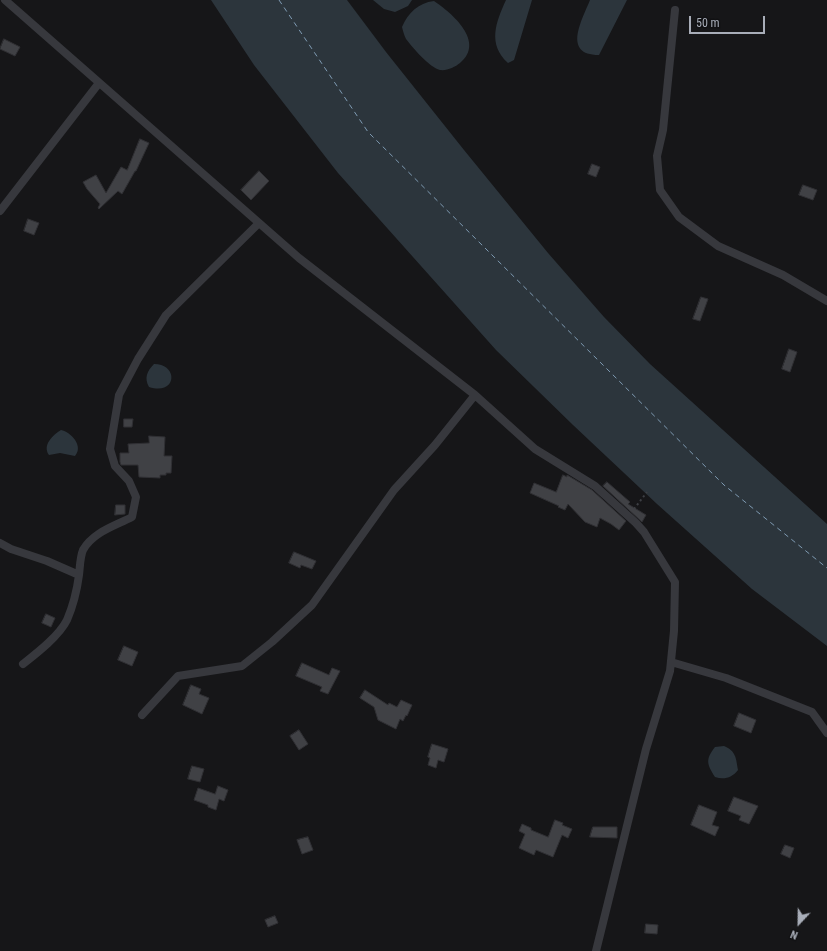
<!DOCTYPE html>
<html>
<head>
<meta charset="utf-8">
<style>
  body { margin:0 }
  #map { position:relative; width:827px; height:951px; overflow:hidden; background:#161618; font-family:"Roboto Condensed",sans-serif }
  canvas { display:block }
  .north { position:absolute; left:779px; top:903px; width:40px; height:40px; -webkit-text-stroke:3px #111113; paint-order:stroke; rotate:202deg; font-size:11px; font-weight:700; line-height:16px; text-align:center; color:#a8adb8 }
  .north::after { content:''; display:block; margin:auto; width:14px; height:18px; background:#a8adb8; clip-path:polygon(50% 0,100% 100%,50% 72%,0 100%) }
  .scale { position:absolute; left:689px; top:16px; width:76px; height:18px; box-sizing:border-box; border:2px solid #a8adb8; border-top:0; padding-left:5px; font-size:12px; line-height:14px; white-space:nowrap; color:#a8adb8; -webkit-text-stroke:3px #111113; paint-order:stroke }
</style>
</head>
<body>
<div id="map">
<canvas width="827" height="951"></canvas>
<div class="north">N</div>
<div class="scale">50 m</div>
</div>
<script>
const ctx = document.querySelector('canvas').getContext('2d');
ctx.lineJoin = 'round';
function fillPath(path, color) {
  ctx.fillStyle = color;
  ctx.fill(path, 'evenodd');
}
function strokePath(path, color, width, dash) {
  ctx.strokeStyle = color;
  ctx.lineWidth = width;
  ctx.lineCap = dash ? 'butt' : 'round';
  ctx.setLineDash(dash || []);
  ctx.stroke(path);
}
fillPath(new Path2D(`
  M 211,0 L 347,0 L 386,52 L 464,150 L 548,253 L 604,317 L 650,364 L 827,524 L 827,646 L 752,589 L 657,504 L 573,425 L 496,350 L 338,173 L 254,65 Z
  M 373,0 L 412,0 L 408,6 L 395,12 L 384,9 Z
  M 506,0 L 532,0 L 514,60 L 508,63 C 487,44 496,22 506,0 Z
  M 590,0 L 627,0 L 599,55 C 562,55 582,20 590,0 Z
  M 434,1 C 452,13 486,42 460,63 C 455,67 447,71 440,70 C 429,67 413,48 406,39 C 404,35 403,31 402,27 C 408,13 418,3 434,1 Z
  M 154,364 C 179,364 177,396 149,387 C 144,378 147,371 154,364 Z
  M 61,430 C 71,432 84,446 75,456 L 60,453 L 49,455 C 42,445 53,435 61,430 Z
  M 724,746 C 736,751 736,758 738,770 C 732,778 724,780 715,777 C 707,764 705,760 715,747 Z`), '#2c353c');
strokePath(new Path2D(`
  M 279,0 L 368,132 L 724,485 L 827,568`), '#7f9bb3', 1, [5, 4]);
const building = new Path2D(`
  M 4,39 L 20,47 L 15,56 L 0,49 Z
  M 140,139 L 149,143 L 136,171 L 135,171 L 122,194 L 118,191 L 99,209 L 98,208 L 100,204 L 87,189 L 83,182 L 96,175 L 106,193 L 121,167 L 127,170 Z
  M 592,164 L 600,167 L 596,177 L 588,174 Z
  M 259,171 L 269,181 L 251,200 L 241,190 Z
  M 803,185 L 817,190 L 813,200 L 799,195 Z
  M 28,219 L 39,223 L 34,235 L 24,231 Z
  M 701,297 L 708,299 L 700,321 L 693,319 Z
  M 789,349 L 797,352 L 790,372 L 782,369 Z
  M 124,419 L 133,419 L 132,427 L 124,427 Z
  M 149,436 L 165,437 L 164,456 L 172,456 L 171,473 L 166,473 L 166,475 L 160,475 L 160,478 L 139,477 L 138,465 L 121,465 L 120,462 L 120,453 L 129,453 L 128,444 L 149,443 Z
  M 563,475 L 567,477 L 567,475 L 592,490 L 626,521 L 619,530 L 611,524 L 600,518 L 597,527 L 585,522 L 568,504 L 565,510 L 558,507 L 559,506 L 530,493 L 534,483 L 556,492 Z
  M 607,482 L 630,502 L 628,504 L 646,515 L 642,522 L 603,486 Z
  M 116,505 L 125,505 L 125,514 L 115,515 Z
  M 294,552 L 316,561 L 312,569 L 301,565 L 300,568 L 289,563 Z
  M 46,614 L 55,618 L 51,627 L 42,623 Z
  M 124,646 L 138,652 L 132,666 L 118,660 Z
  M 302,663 L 329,675 L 332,668 L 340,671 L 328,694 L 320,691 L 322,687 L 296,676 Z
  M 191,685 L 201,689 L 199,694 L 209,698 L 202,714 L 183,705 Z
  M 365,690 L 388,705 L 389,703 L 397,707 L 401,700 L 412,705 L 407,716 L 406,715 L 403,721 L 400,719 L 396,729 L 378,720 L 374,707 L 360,698 Z
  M 739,713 L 756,720 L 751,733 L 734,726 Z
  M 299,730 L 308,744 L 299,750 L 290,736 Z
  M 432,744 L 448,749 L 444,762 L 438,760 L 436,768 L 428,765 L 430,758 L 428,757 Z
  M 192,766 L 204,769 L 200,782 L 188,779 Z
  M 218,786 L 228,790 L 224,801 L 219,799 L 216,810 L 208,807 L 208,805 L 194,800 L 198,788 L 215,794 Z
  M 734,797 L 758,806 L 749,824 L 739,820 L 741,816 L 728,811 Z
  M 699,805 L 717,812 L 712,825 L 719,827 L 715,836 L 691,825 Z
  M 555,820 L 563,823 L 562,825 L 572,829 L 568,838 L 562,835 L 553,857 L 536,850 L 534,855 L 519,848 L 525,834 L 519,831 L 522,824 L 531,828 L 531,830 L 548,837 Z
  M 593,827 L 617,827 L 617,838 L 590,837 Z
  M 308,837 L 313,850 L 302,854 L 297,840 Z
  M 785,845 L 794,848 L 790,858 L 781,854 Z
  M 275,916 L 278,923 L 268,927 L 265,920 Z
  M 646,924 L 658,925 L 657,934 L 645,933 Z`);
fillPath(building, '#404145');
strokePath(building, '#303034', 1);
strokePath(new Path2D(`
  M 634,509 L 647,492`), '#3d3f44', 2, [2, 3]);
strokePath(new Path2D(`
  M 5,0 L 299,258 L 475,395 L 535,449 L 595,486 L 636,523 L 644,532 L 675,582 L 674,631 L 670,671 L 646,749 L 596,951
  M 675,10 L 663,130 L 657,156 L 660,190 L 679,217 L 718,246 L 783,275 L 827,301
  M 0,211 L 99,83
  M 0,543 L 11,549 L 47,561 L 79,575 C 77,590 73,606 67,620 C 59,636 37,653 23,664
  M 79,575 C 80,567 80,557 83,550 C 93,532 115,526 132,517 L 136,497 L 129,481 L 115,466 L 110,449 L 119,395 L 138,359 L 166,315 L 259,223
  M 671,662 L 726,678 L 812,712 L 827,733
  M 142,715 L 178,676 L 242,666 L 272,642 L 312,605 L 394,490 L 435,445 L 475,395`), '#37383d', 8);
</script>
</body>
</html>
